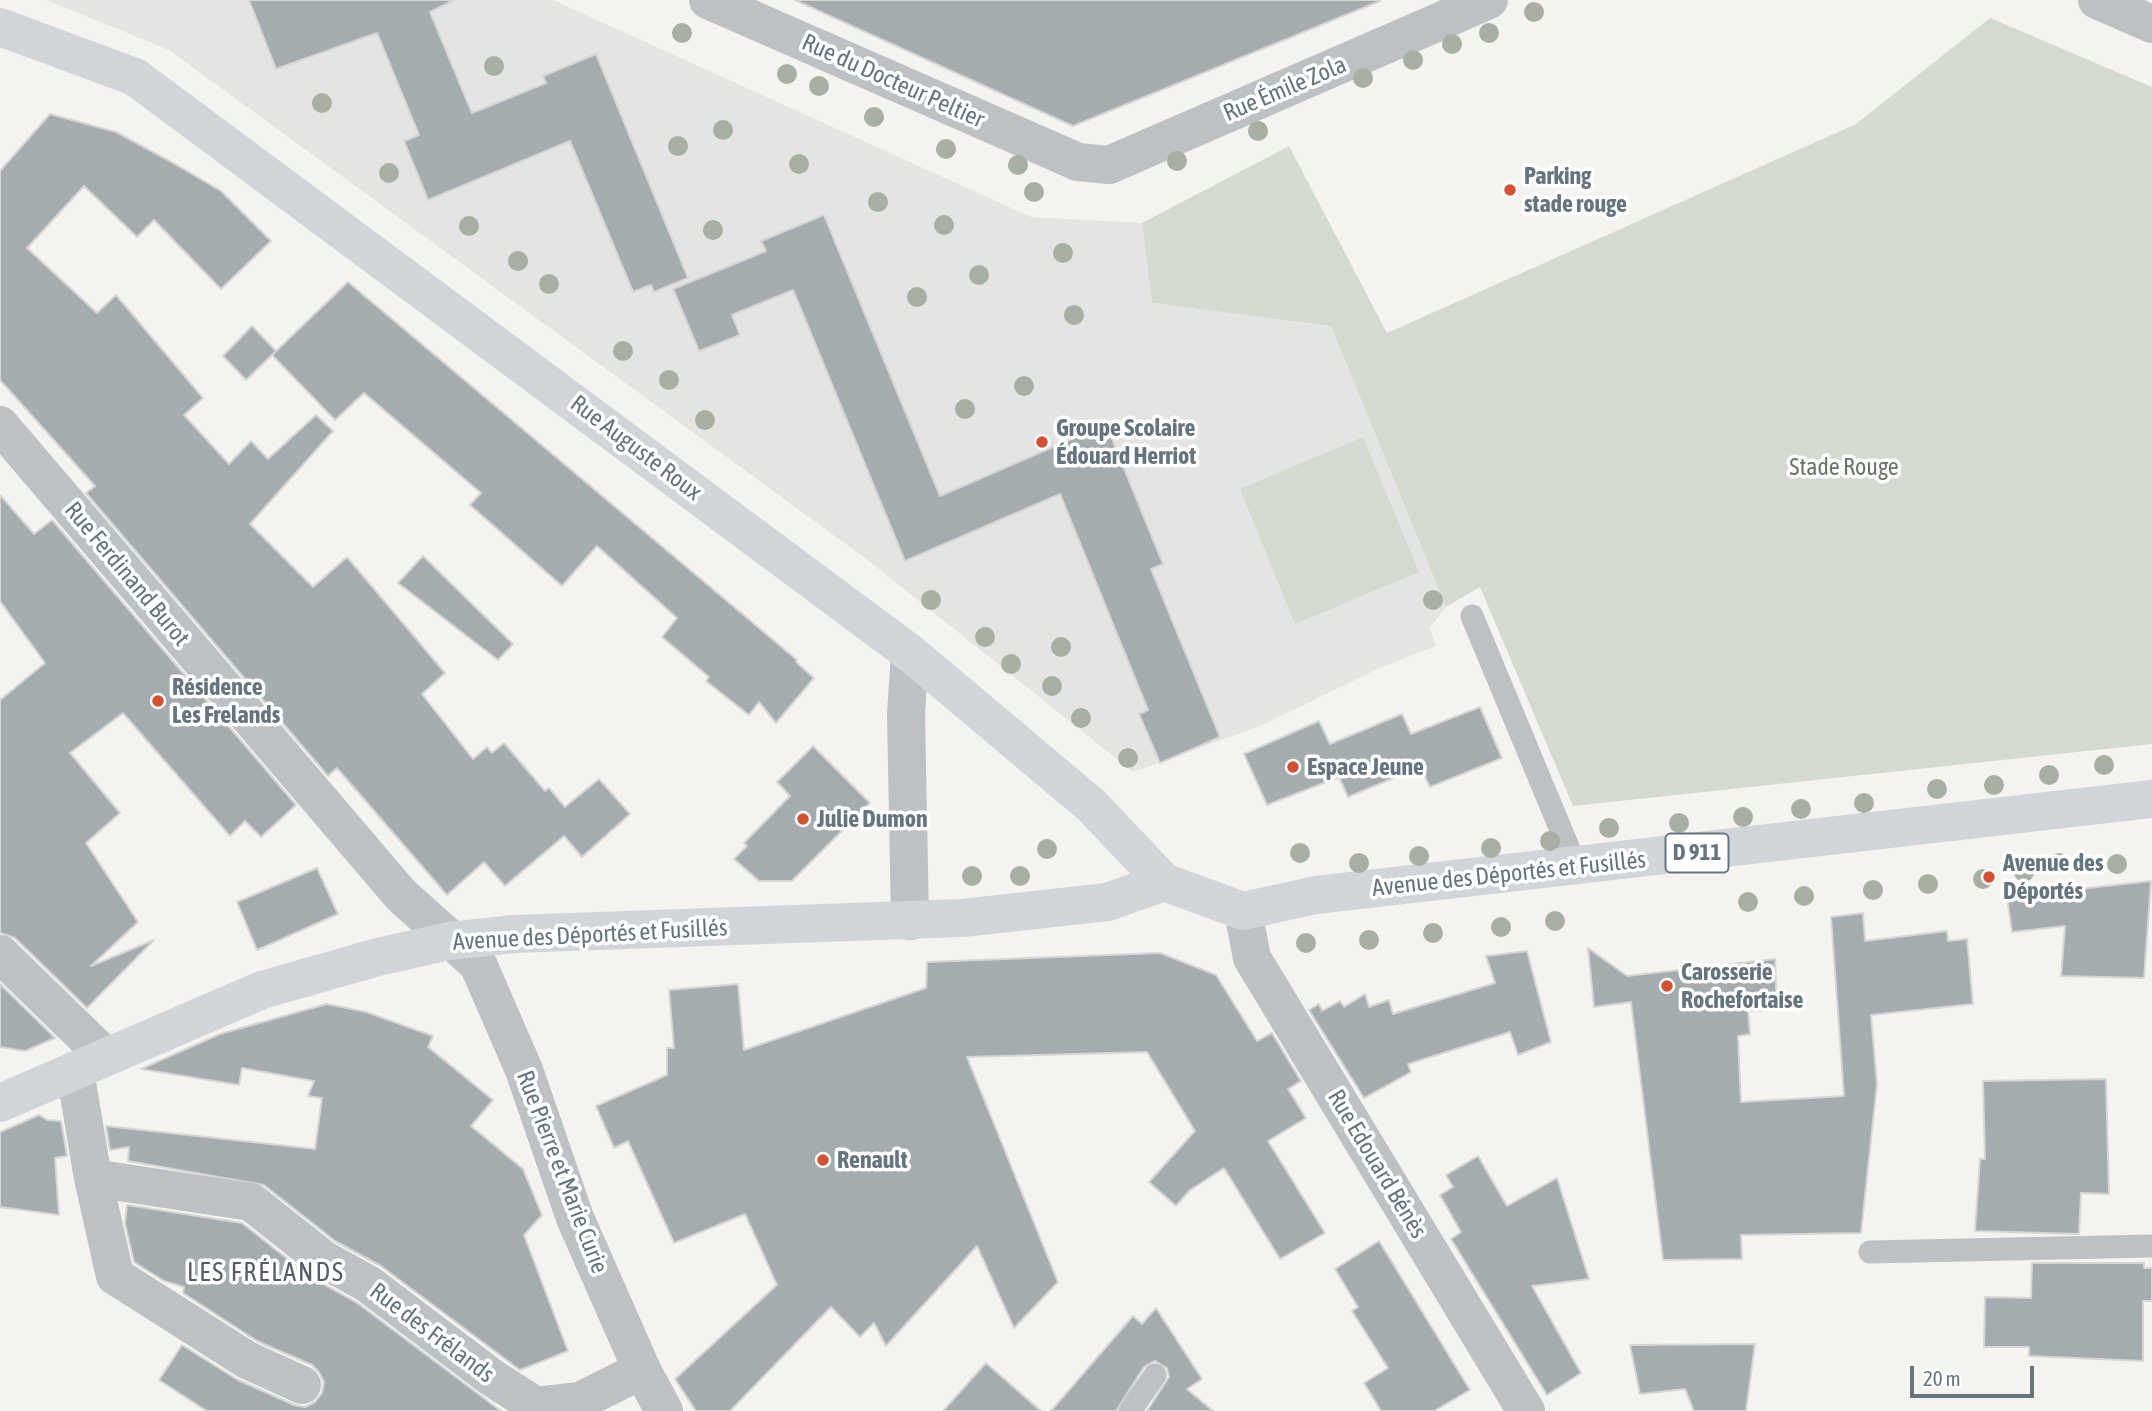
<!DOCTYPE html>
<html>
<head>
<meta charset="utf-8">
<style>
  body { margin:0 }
  #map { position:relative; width:2152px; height:1411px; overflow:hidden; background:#f4f3f0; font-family:"Asap Condensed",sans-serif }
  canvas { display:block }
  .scale { position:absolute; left:1910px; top:1366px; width:124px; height:32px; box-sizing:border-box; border:4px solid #65747e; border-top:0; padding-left:9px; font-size:21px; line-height:24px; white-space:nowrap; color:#65747e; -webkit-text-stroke:5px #fff; paint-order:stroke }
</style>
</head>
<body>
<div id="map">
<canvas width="2152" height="1411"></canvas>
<div class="scale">20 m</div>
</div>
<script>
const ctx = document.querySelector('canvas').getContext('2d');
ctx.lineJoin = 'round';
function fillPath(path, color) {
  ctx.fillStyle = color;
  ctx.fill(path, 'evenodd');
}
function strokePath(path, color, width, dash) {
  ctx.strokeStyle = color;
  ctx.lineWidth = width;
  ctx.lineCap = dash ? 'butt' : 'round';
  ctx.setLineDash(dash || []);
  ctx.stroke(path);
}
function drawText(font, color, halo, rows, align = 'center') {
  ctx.font = font + ' "Asap Condensed",sans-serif';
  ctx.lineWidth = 7;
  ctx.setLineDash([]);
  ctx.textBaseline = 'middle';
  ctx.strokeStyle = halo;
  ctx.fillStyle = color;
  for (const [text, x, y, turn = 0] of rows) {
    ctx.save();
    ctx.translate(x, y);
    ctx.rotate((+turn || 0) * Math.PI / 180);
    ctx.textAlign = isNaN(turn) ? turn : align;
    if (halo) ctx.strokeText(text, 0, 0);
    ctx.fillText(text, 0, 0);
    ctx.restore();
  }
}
fillPath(new Path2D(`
  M 46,0 L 553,0 L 1031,217 L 1142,223 L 1152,303 L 1331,326 L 1446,607 L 1430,628 L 1436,646 L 1382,667 L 1260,726 L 1133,772 L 865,558 L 169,50 Z`), '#e4e5e3');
fillPath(new Path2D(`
  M 1990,18 L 2152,87 L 2152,744 L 1573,806 L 1480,587 L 1446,607 L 1331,326 L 1152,303 L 1142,223 L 1289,146 L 1387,333 L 1856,124 Z
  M 1363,437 L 1419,572 L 1295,624 L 1240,489 Z`), '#d5dad1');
const building = new Path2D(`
  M 249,0 L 454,0 L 430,12 L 472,113 L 546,83 L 543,76 L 596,54 L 688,278 L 654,292 L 651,285 L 633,292 L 570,141 L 428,200 L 404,141 L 419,135 L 377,33 L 276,69 Z
  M 795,0 L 1380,0 L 1380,1 L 1073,126 Z
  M 50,114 L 116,132 L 175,164 L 221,191 L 271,241 L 221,289 L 154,220 L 137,237 L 84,186 L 27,248 L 97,313 L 116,295 L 203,398 L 184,415 L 229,464 L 251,441 L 268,459 L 316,415 L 333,431 L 250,524 L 313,587 L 347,557 L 445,673 L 422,694 L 473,759 L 487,747 L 492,753 L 504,743 L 545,791 L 549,788 L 565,807 L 599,779 L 630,814 L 582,857 L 564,836 L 505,886 L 484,862 L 447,895 L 337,768 L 328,776 L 86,493 L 95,486 L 0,380 L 0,171 Z
  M 824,215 L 940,496 L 1106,424 L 1163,564 L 1151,569 L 1220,737 L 1160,763 L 1139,714 L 1148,710 L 1060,494 L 905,561 L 793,290 L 732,315 L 740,335 L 699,351 L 673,289 L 766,251 L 761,241 Z
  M 348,282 L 797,660 L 796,662 L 814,678 L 776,723 L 759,702 L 749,715 L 706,681 L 709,677 L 662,637 L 677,618 L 597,546 L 562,586 L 470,505 L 481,493 L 364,393 L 335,420 L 272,355 Z
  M 252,326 L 276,351 L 246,380 L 223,356 Z
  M 0,495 L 34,534 L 52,520 L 296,805 L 261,837 L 245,821 L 230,836 L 123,713 L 70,753 L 120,813 L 86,843 L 138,922 L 91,966 L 154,940 L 87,1008 L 15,938 L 0,933 L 0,700 L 45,663 L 0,601 Z
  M 423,556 L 513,644 L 498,660 L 398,583 Z
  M 1480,707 L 1502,758 L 1430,787 L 1420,767 L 1348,797 L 1339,777 L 1267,805 L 1244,754 L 1319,721 L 1330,744 L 1402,714 L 1411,734 Z
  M 813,746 L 870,803 L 792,881 L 759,881 L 734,859 L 747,846 L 744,843 L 790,796 L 777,782 Z
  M 317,868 L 338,914 L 257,950 L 237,902 Z
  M 2151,881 L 2144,978 L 2061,976 L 2065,926 L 2012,932 L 2007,897 Z
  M 1863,913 L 1865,941 L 1947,931 L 1948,941 L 1967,939 L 1973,1004 L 1871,1015 L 1877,1084 L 1861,1233 L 1741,1235 L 1742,1259 L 1663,1260 L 1631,1002 L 1594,1007 L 1588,948 L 1627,976 L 1775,959 L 1777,1010 L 1748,1011 L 1750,1034 L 1738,1036 L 1741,1102 L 1844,1096 L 1831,917 Z
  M 1527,951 L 1551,1042 L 1518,1055 L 1510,1032 L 1408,1064 L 1411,1072 L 1364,1098 L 1309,1010 L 1319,1004 L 1322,1011 L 1340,1001 L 1344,1007 L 1365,994 L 1369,1007 L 1389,1000 L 1393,1014 L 1495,983 L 1486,956 Z
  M 1160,953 L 1216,975 L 1257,1041 L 1272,1033 L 1301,1081 L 1288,1089 L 1306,1118 L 1268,1141 L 1325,1233 L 1280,1259 L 1224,1168 L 1190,1190 L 1176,1206 L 1149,1182 L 1195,1131 L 1147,1052 L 967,1057 L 1058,1282 L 1014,1328 L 977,1246 L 886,1346 L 874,1323 L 860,1337 L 831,1307 L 730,1411 L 696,1411 L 675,1379 L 777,1285 L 745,1214 L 674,1243 L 628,1141 L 614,1148 L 596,1106 L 667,1075 L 667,1048 L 674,1048 L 669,990 L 738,984 L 744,1050 L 926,988 L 927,962 Z
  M 0,984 L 55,1038 L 25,1051 L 0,1047 Z
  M 327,1004 L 366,1012 L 433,1036 L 428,1047 L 493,1100 L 471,1126 L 523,1169 L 542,1215 L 524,1235 L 568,1351 L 520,1370 L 381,1266 L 335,1241 L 264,1185 L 128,1161 L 129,1147 L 110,1150 L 106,1126 L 315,1149 L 322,1098 L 308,1096 L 314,1081 L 242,1068 L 239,1085 L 141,1069 L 220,1034 Z
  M 2106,1079 L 2109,1194 L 2081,1193 L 2079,1234 L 1975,1231 L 1980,1159 L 1985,1159 L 1983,1081 Z
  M 39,1115 L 47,1120 L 61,1121 L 67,1156 L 55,1158 L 59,1215 L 0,1207 L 0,1132 Z
  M 1478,1156 L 1507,1206 L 1557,1178 L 1589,1279 L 1532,1286 L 1581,1373 L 1547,1395 L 1451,1239 L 1461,1232 L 1440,1195 L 1453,1187 L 1446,1175 Z
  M 127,1205 L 242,1223 L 309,1276 L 356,1302 L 501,1411 L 207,1411 L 159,1380 L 182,1345 L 238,1380 L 294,1405 L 305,1407 L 315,1402 L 322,1393 L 324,1382 L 319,1372 L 312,1365 L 257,1341 L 183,1293 L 184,1287 L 164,1281 L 134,1262 L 125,1223 Z
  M 1379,1241 L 1470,1390 L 1434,1411 L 1381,1411 L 1364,1383 L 1388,1368 L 1352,1311 L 1358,1307 L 1335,1269 Z
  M 2032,1263 L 2144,1263 L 2144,1268 L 2152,1268 L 2152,1301 L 2143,1301 L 2143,1361 L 2029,1356 L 2029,1347 L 1984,1347 L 1985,1297 L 2031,1298 Z
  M 1156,1308 L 1202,1379 L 1187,1389 L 1213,1411 L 1147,1411 L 1169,1377 L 1167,1368 L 1155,1361 L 1144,1367 L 1116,1411 L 1051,1411 L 1133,1316 L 1142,1324 Z
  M 1755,1344 L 1746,1411 L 1694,1411 L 1685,1389 L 1640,1394 L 1630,1345 Z
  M 986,1363 L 1041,1411 L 943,1411 Z`);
fillPath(building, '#a5acb0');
strokePath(building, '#d5d5d3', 2);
strokePath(new Path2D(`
  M 1472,616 L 1576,866
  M 1870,1252 L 2152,1246
  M 1130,1411 L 1155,1375`), '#bdc1c4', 23);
strokePath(new Path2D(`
  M 708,0 L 1078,162 L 1109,165 L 1489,0
  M 2097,0 L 2152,24
  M 0,425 L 401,895 L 478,964 L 524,1070 L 575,1218 L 642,1370 L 664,1411
  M 910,653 L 906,714 L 910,921
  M 1243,911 L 1252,958 L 1526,1411
  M 0,954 L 106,1057
  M 75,1071 L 93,1178 L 251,1202 L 323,1259 L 368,1284 L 491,1377 L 536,1406 L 580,1401 L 642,1370
  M 93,1178 L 115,1276 L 247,1360 L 302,1385`), '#bdc1c4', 38);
strokePath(new Path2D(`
  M 0,1103 L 262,990 L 378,957 L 449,941 L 514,934 L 963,918 L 1107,902 L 1164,882`), '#d1d5d9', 38);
strokePath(new Path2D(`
  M 0,27 L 135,77 L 910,653 L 1091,805 L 1164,882 L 1243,911 L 1316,895 L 2152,799`), '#d1d5d9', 38);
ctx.fillStyle = '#a7aea2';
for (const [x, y] of [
  [1534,12],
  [682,33],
  [1489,33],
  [1452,44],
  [1413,60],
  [494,66],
  [787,74],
  [1363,78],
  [819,86],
  [322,103],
  [874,117],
  [723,130],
  [1258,131],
  [678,146],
  [946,149],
  [1177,161],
  [799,164],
  [1018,165],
  [389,173],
  [1034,192],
  [878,202],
  [944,225],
  [469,226],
  [713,230],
  [1063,253],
  [518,261],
  [979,275],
  [549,284],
  [917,297],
  [1074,315],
  [623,351],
  [669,380],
  [1024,386],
  [965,409],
  [705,420],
  [931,600],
  [1433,600],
  [985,637],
  [1061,647],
  [1011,664],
  [1052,686],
  [1081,718],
  [1128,758],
  [2104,765],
  [2049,775],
  [1994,785],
  [1937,789],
  [1864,803],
  [1801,809],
  [1743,817],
  [1679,823],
  [1609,828],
  [1550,841],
  [1491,848],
  [1047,849],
  [1300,853],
  [1419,856],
  [1359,863],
  [2059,863],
  [2117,864],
  [2024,872],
  [972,876],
  [1020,876],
  [1983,879],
  [1928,884],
  [1873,890],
  [1804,896],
  [1748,902],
  [1555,921],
  [1501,927],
  [1433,933],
  [1369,940],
  [1306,943]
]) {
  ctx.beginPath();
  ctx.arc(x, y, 10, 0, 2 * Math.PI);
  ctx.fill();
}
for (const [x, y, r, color] of [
  [1510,190,7,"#d35031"],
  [1042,442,7,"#d35031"],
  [158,701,7,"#d35031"],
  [1293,767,7,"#d35031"],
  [803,819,7,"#d35031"],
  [1989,877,7,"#d35031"],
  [1667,986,7,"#d35031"],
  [823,1160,7,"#d35031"]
]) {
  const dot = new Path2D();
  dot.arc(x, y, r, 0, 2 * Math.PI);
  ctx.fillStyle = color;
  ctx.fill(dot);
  strokePath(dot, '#fff', 2.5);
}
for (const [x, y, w] of [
  [1697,853,63]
]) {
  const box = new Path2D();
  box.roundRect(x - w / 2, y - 19.5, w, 39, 5);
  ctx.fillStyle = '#fff';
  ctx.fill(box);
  strokePath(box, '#65747e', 2);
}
drawText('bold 23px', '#65747e', null, [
  ["D 911",1697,853]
]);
drawText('24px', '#65747e', '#fff', [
  ["Rue du Docteur Peltier",893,81,24],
  ["Rue Émile Zola",1285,89,-23],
  ["Rue Auguste Roux",636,448,37],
  ["Rue Ferdinand Burot",127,574,50],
  ["Avenue des Déportés et Fusillés",1509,874,-6],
  ["Avenue des Déportés et Fusillés",590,935,-3],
  ["Rue Edouard Bénès",1377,1164,59],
  ["Rue Pierre et Marie Curie",562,1172,69],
  ["Rue des Frélands",432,1333,37]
]);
drawText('bold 24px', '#65747e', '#fff', [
  ["Parking",1524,176],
  ["stade rouge",1524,204],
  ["Groupe Scolaire",1056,428],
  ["Édouard Herriot",1056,456],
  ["Résidence",172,687],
  ["Les Frelands",172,715],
  ["Espace Jeune",1307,767],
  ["Julie Dumon",817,819],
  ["Avenue des",2003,863],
  ["Déportés",2003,891],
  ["Carosserie",1681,972],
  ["Rochefortaise",1681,1000],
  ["Renault",837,1160]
], 'left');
drawText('24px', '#687663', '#fff', [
  ["Stade Rouge",1844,467]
]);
ctx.letterSpacing = '2px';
drawText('26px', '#525d64', '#fff', [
  ["LES FRÉLANDS",266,1273]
]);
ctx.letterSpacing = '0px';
</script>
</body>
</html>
